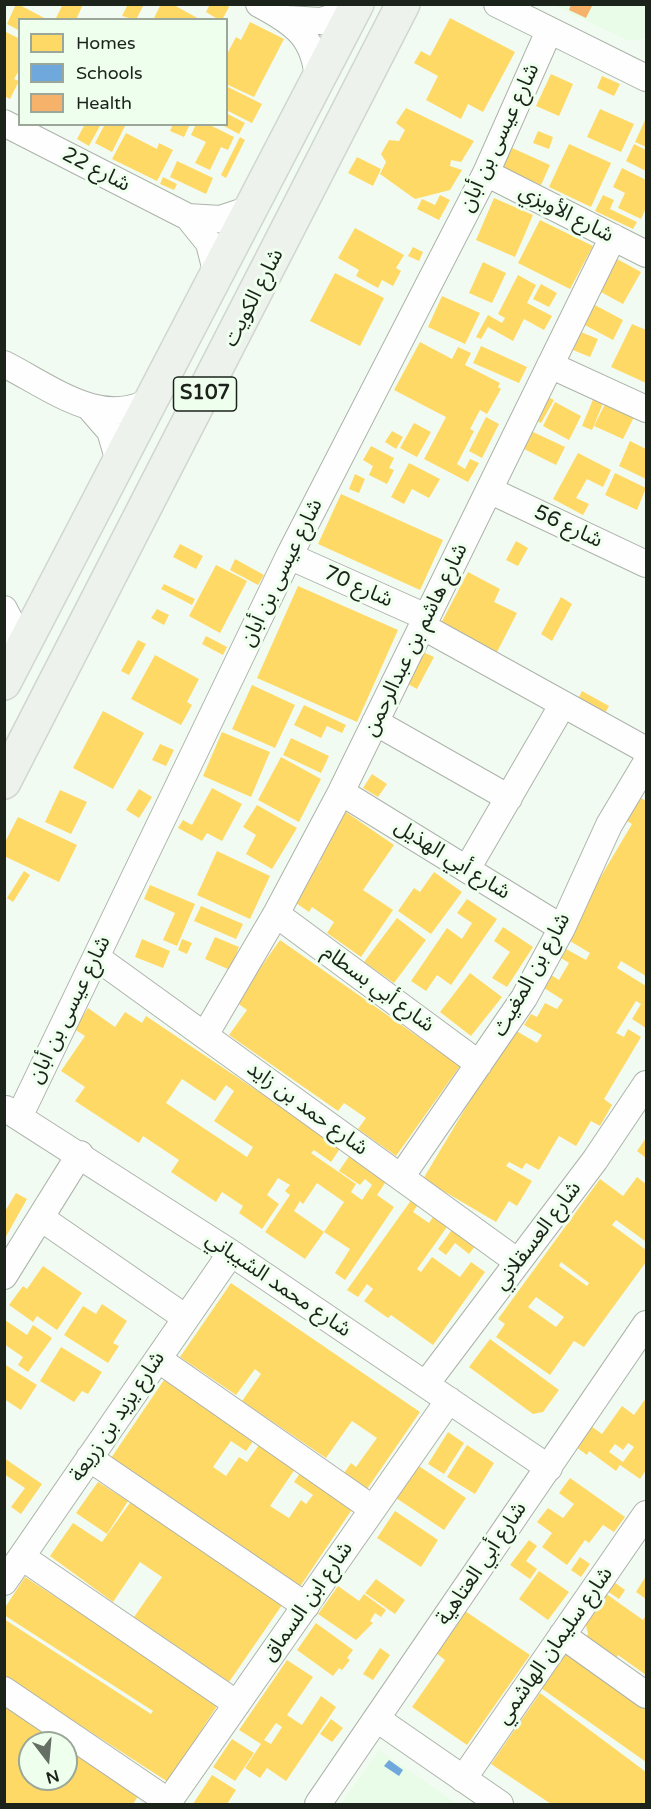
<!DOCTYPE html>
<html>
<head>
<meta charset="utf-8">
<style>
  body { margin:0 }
  #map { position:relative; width:651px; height:1809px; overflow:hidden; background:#f2fbf1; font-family:"Varela Round",sans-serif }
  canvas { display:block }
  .frame { position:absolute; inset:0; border:6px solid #1b231b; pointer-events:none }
  .legend { position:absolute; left:18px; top:18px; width:210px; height:108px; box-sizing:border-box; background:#eeffed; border:2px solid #9aa799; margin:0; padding:8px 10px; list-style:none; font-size:18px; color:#1b231b }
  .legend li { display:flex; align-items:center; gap:12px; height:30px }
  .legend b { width:30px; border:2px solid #9aa799 }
  .north { position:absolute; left:18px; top:1731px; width:60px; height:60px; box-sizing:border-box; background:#eeffed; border:2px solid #9aa799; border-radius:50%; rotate:164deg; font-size:16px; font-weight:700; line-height:24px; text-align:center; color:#1b231b }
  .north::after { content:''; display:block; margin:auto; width:21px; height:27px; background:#666f66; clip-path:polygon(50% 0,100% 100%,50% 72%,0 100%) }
</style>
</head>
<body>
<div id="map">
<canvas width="651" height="1809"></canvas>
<div class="frame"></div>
<ul class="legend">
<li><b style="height:16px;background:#ffd966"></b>Homes</li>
<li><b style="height:16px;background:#6fa8dc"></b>Schools</li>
<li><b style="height:16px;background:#f6b26b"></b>Health</li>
</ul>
<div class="north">N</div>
</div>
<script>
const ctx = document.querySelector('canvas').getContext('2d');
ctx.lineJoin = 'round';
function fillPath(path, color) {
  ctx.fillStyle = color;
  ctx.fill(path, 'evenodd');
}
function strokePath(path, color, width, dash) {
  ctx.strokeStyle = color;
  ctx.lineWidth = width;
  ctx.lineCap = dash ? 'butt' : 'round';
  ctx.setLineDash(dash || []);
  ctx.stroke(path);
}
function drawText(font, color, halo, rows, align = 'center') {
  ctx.font = font + ' "Varela Round","Noto Sans Arabic",sans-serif';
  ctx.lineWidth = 6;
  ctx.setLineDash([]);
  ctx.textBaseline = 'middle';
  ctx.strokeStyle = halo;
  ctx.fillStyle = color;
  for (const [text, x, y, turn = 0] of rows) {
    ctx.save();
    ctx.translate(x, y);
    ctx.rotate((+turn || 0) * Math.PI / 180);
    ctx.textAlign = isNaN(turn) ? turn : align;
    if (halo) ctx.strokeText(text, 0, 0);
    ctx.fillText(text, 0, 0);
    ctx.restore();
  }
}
fillPath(new Path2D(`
  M 553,5 L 646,5 L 646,38 L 629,41 Z
  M 379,1750 L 457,1804 L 341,1804 Z`), '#e8fce7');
fillPath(new Path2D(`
  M 16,4 L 18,4 L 48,20 L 20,20 L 20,31 L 7,24 Z
  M 63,4 L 83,4 L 76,20 L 55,20 Z
  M 128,4 L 144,4 L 136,20 L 122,16 Z
  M 161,4 L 172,4 L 201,20 L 153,20 Z
  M 210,4 L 226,4 L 229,7 L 222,20 L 219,20 L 206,12 Z
  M 450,18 L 515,52 L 483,112 L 468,104 L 461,119 L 426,100 L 438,76 L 414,63 L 421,51 L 430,56 Z
  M 250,22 L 284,39 L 254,97 L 226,84 L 226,56 L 236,37 L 241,40 Z
  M 4,31 L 20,39 L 20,69 L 14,79 L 19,81 L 10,99 L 4,96 Z
  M 551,74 L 573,84 L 559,116 L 536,106 Z
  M 602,76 L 620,84 L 614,96 L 597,88 Z
  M 226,86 L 262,104 L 252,123 L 226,110 Z
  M 406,108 L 474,141 L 461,162 L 451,160 L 450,166 L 462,170 L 450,190 L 415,199 L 380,174 L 386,162 L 381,154 L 389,140 L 399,141 L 405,130 L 396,123 Z
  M 600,109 L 634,124 L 621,152 L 587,137 Z
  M 226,113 L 245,123 L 239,134 L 220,124 L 226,124 Z
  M 646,118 L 646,147 L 635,142 Z
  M 85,124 L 101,124 L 89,146 L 77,139 Z
  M 105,124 L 126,124 L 112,152 L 95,143 Z
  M 173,124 L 190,124 L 184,137 L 170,131 Z
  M 196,124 L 208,124 L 234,137 L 228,150 L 221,147 L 210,170 L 195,163 L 206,142 L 191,135 Z
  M 538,131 L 553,137 L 549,149 L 533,143 Z
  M 126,133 L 157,149 L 159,143 L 173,150 L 157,181 L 112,159 Z
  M 240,137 L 245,140 L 226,178 L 221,175 Z
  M 569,144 L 611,163 L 591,207 L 549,187 Z
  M 634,144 L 646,150 L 646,171 L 626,161 Z
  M 510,147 L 550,165 L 541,185 L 501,167 Z
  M 357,157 L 381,169 L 373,186 L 348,173 Z
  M 177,161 L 213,178 L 206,194 L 170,177 Z
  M 622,168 L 646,180 L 646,208 L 641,219 L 618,208 L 625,193 L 613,187 Z
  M 163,177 L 177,184 L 174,190 L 160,184 Z
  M 440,195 L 450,200 L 439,220 L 417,209 L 422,199 L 435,205 Z
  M 603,195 L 614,200 L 610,209 L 637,222 L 633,229 L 595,211 Z
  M 494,198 L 533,215 L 515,257 L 476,240 Z
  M 540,220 L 593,246 L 570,289 L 518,263 Z
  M 355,228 L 404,255 L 396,268 L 401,271 L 393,286 L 382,280 L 378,288 L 356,276 L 359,270 L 338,258 Z
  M 413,247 L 423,252 L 419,261 L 408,256 Z
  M 617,259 L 641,272 L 623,304 L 599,291 Z
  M 483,262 L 506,273 L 492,303 L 469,293 Z
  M 335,273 L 384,298 L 360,346 L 310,321 Z
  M 518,275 L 536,285 L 527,303 L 552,316 L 544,330 L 524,319 L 513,341 L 488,327 L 481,339 L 476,337 L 488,315 L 502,323 L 505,318 L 498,314 Z
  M 541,284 L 557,293 L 549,307 L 533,299 Z
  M 442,296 L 480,313 L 465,344 L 428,327 Z
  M 591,303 L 623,320 L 613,340 L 581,323 Z
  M 632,324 L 646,330 L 646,383 L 611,367 Z
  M 581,332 L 598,339 L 590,357 L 573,350 Z
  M 420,342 L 452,359 L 458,347 L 471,353 L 465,365 L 500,383 L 498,387 L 501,389 L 487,414 L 480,410 L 470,429 L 474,431 L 457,464 L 465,469 L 470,459 L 479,463 L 468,482 L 424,459 L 446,417 L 394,390 Z
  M 481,346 L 527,367 L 519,383 L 473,363 Z
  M 544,395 L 554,400 L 541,423 L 532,418 Z
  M 594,397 L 604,401 L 592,430 L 582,426 Z
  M 555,402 L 581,416 L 569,440 L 543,426 Z
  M 605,404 L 634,417 L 623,439 L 594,426 Z
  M 486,417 L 499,424 L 482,458 L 469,451 Z
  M 414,423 L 431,432 L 417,457 L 400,448 Z
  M 392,431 L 403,437 L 396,449 L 385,442 Z
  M 531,431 L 565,447 L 556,465 L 522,448 Z
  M 630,441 L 646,449 L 646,479 L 619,466 Z
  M 371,446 L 394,458 L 389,468 L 394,470 L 387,484 L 369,475 L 373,466 L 363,460 Z
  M 578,453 L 611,470 L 603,487 L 587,479 L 576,498 L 589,504 L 583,515 L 553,499 Z
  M 409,463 L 440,479 L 429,498 L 412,489 L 404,504 L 391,497 Z
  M 615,473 L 646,488 L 637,510 L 605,495 Z
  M 355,474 L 365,479 L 359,493 L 349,489 Z
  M 341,494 L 443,540 L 420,590 L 318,544 Z
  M 516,541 L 528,548 L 518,566 L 506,560 Z
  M 180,544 L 203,556 L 196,569 L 173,557 Z
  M 235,559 L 264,575 L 258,585 L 230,570 Z
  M 216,565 L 247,581 L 220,633 L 189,616 Z
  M 468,572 L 500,589 L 494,602 L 517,613 L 496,654 L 440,625 Z
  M 164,584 L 195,599 L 192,605 L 161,589 Z
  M 298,586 L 398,630 L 357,722 L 257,678 Z
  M 561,597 L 572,604 L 552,641 L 541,634 Z
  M 157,609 L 169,615 L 164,625 L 151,618 Z
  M 206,636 L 227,647 L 223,655 L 202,644 Z
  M 138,640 L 146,644 L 129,675 L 121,671 Z
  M 423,652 L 434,657 L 417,689 L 406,683 Z
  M 155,655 L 199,679 L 187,702 L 192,705 L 181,725 L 131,699 Z
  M 252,685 L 295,705 L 275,748 L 232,729 Z
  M 582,691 L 609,706 L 604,715 L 577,701 Z
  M 304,705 L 346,725 L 342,733 L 327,726 L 321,738 L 294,725 Z
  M 103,711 L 144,733 L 113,789 L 73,768 Z
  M 222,732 L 270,752 L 251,797 L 203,776 Z
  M 291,738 L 329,756 L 321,773 L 283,755 Z
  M 160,744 L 174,750 L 166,766 L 152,760 Z
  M 281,757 L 321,779 L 299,822 L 258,800 Z
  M 372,774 L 387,784 L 378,797 L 363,788 Z
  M 212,788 L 242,804 L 222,841 L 207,833 L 202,841 L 178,828 L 183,820 L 192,825 Z
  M 139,789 L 152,797 L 139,818 L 126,810 Z
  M 60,790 L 87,802 L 71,834 L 45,822 Z
  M 633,793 L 646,801 L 646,976 L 621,961 L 617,968 L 646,986 L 646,1028 L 632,1019 L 641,1004 L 636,1001 L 616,1033 L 624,1037 L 628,1029 L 641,1037 L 604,1099 L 612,1105 L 600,1126 L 591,1121 L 576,1146 L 559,1136 L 539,1170 L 526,1163 L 522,1169 L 509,1162 L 506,1166 L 532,1181 L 517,1206 L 509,1201 L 496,1222 L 423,1179 L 513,1029 L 537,1043 L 542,1035 L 524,1025 L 531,1014 L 537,1017 L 545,1003 L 557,1009 L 563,1000 L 544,988 L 551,975 L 559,980 L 569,963 L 561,958 L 566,949 L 586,960 L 590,953 L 565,938 L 593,875 L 600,878 L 632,824 L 619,816 Z
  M 257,805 L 297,828 L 272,869 L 246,854 L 256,835 L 243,827 Z
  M 343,810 L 394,845 L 363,890 L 393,910 L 361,957 L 327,933 L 334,922 L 312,907 L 309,912 L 293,901 L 321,861 L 312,855 Z
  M 18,817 L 77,845 L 59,882 L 4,856 L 4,844 Z
  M 217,851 L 270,876 L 250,919 L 197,895 Z
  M 24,871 L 30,875 L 13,902 L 7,898 Z
  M 434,872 L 462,892 L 431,934 L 398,911 L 414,888 L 420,892 Z
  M 150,885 L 195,904 L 177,946 L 163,940 L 175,913 L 144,899 Z
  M 467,899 L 497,919 L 451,985 L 437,975 L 426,991 L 411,981 L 447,928 L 462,939 L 472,923 L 457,913 Z
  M 201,906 L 243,924 L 236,939 L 194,921 Z
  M 397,918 L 426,940 L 394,983 L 364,962 Z
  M 503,927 L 533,947 L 507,987 L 492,978 L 510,952 L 494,941 Z
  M 215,937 L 239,947 L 230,970 L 205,959 Z
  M 142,939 L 170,951 L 163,968 L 135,957 Z
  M 182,939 L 192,943 L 187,954 L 178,950 Z
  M 280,940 L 460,1066 L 396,1156 L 358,1129 L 366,1118 L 344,1103 L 338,1111 L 229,1035 L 247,1010 L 236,1002 Z
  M 470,973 L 502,997 L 471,1036 L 440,1012 Z
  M 88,1008 L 115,1027 L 125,1012 L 142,1023 L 146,1016 L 341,1147 L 331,1162 L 314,1150 L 311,1153 L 356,1184 L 351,1192 L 362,1200 L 372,1185 L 365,1179 L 360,1185 L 339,1171 L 350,1155 L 387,1180 L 377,1195 L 394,1207 L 345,1280 L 335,1273 L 350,1249 L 324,1232 L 344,1202 L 317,1183 L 303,1204 L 300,1201 L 294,1211 L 324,1232 L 305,1259 L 265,1232 L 290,1195 L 285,1191 L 290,1185 L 278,1178 L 267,1195 L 279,1204 L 262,1229 L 239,1213 L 243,1206 L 222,1192 L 216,1202 L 171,1172 L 179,1160 L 143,1136 L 139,1143 L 75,1101 L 85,1087 L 61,1071 L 85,1036 L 74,1029 ZM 182,1079 L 215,1101 L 226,1085 L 234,1091 L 214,1121 L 253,1147 L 247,1157 L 166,1103 Z
  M 646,1138 L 646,1158 L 637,1151 Z
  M 637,1177 L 646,1184 L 646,1239 L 645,1241 L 616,1220 L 612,1225 L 646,1250 L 646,1262 L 584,1347 L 574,1341 L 550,1375 L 496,1337 L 505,1324 L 498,1319 L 600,1179 L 623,1196 ZM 561,1262 L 589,1283 L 587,1286 L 559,1266 ZM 536,1297 L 564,1317 L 556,1327 L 528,1307 Z
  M 16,1193 L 27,1199 L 4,1240 L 4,1213 Z
  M 412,1199 L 419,1203 L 413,1212 L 429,1223 L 433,1217 L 447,1227 L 417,1269 L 421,1272 L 432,1257 L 460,1277 L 471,1262 L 485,1272 L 433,1345 L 391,1315 L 388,1318 L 364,1301 L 373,1289 L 367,1284 L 358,1297 L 347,1290 Z
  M 453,1228 L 476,1245 L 469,1254 L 455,1243 L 446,1255 L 438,1249 Z
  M 43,1266 L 82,1293 L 57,1330 L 37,1316 L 33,1322 L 9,1305 L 23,1286 L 27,1289 Z
  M 231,1283 L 420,1412 L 367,1489 L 344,1473 L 351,1463 L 356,1467 L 377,1438 L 352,1421 L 326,1458 L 242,1401 L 261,1374 L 255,1369 L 236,1395 L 180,1357 Z
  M 102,1304 L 127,1321 L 113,1343 L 119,1346 L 108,1363 L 64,1335 L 83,1306 L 96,1314 Z
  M 5,1320 L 27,1335 L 33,1325 L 52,1338 L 28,1372 L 18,1365 L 23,1357 L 4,1344 Z
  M 490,1339 L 559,1390 L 543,1412 L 533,1414 L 469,1367 Z
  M 61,1347 L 102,1372 L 88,1394 L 82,1391 L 74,1402 L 40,1381 Z
  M 4,1364 L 37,1385 L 21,1410 L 4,1399 Z
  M 164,1380 L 254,1440 L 246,1451 L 231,1441 L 213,1467 L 226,1476 L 239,1457 L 247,1462 L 259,1445 L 295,1469 L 270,1506 L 289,1518 L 301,1500 L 306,1504 L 313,1495 L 294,1482 L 300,1473 L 353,1508 L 299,1588 L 109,1461 Z
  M 646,1398 L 646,1470 L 640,1479 L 620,1465 L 616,1471 L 589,1451 L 587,1455 L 576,1447 L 591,1426 L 602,1434 L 622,1406 L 634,1415 ZM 628,1443 L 634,1447 L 623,1462 L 609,1452 L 615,1444 L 623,1450 Z
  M 448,1432 L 464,1443 L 444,1474 L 428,1464 Z
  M 467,1445 L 494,1463 L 475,1494 L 447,1477 Z
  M 4,1458 L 42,1484 L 21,1514 L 11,1507 L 25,1488 L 4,1474 Z
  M 416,1464 L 466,1498 L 444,1530 L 393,1496 Z
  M 570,1478 L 625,1517 L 614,1532 L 603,1525 L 589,1543 L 585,1540 L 567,1565 L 542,1547 L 552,1533 L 537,1522 L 548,1508 L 563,1518 L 574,1504 L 559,1493 Z
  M 98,1482 L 128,1501 L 107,1534 L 76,1513 Z
  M 132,1500 L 282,1605 L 229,1682 L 134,1617 L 162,1577 L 140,1562 L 113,1602 L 50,1556 L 73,1523 L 102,1542 Z
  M 395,1511 L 438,1540 L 421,1567 L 377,1538 Z
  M 529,1540 L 537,1546 L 526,1561 L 537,1569 L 530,1579 L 510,1565 Z
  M 580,1557 L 590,1564 L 581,1577 L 571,1570 Z
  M 539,1571 L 569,1592 L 548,1620 L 519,1599 Z
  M 646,1576 L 646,1599 L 636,1592 Z
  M 25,1577 L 219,1703 L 168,1782 L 4,1676 L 4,1619 L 151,1714 L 153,1711 L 4,1615 L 4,1609 Z
  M 376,1579 L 405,1600 L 395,1614 L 365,1593 Z
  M 614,1582 L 625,1590 L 619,1599 L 607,1591 Z
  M 338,1586 L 359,1601 L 364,1594 L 386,1610 L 381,1617 L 375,1613 L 370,1621 L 373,1623 L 356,1640 L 318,1614 Z
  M 605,1593 L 643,1620 L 646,1615 L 646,1675 L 618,1655 L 614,1661 L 584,1640 L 588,1634 L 585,1621 Z
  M 465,1611 L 530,1655 L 467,1745 L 412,1707 L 445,1660 L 436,1653 Z
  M 316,1623 L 353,1650 L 347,1658 L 350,1660 L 342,1670 L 339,1668 L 333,1676 L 297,1650 Z
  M 380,1648 L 390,1655 L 373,1680 L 363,1674 Z
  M 566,1653 L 646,1709 L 646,1762 L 541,1688 Z
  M 287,1660 L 313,1677 L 287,1715 L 302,1725 L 321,1696 L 336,1707 L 286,1781 L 267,1768 L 260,1778 L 245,1768 L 261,1744 L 239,1730 ZM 276,1723 L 282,1727 L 271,1744 L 264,1740 Z
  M 540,1693 L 646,1772 L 646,1804 L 551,1804 L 491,1764 Z
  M 4,1703 L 63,1743 L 30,1743 L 30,1779 L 66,1779 L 66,1745 L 139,1795 L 133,1804 L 4,1804 Z
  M 331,1719 L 343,1728 L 332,1742 L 320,1734 Z
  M 232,1739 L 254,1753 L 235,1781 L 213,1767 Z
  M 212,1775 L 236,1790 L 227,1804 L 193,1804 Z`), '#ffd966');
fillPath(new Path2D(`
  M 389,1760 L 403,1770 L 399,1776 L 384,1766 Z`), '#6fa8dc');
fillPath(new Path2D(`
  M 571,4 L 593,4 L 586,18 L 569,10 Z`), '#f6b26b');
const minor = new Path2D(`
  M 259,4 C 295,23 315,37 318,80
  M 497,4 L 646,78
  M 287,19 L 321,21 L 354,10
  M 4,123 L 188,217 L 220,219 L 250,209
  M 486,173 L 646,254
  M 188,217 L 209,243 L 217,275
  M 4,364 C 50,387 102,430 152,400
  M 550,365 L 646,409
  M 90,408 L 110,431 L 119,461
  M 489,490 L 646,564
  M 289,556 L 426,617
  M 4,609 L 16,632 L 19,652
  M 422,626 L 646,750
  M 375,722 L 509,798
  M 341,792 L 562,928
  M 467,869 L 563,704
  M 276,914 L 479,1064
  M 96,957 L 518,1262
  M 205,1035 L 276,914 L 341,792 L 613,237
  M 6,1109 L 231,1253 L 549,1468
  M 19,1117 L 289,556 L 486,173 L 549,31
  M 401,1177 L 524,998 L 562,928 L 609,825 L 646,763
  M 41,1218 L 186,1318
  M 4,1276 L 80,1154
  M 158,1359 L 373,1509
  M 426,1384 L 595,1160 L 646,1084
  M 89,1458 L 306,1606
  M 22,1557 L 237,1704
  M 4,1582 L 231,1253
  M 562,1635 L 646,1695
  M 4,1690 L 169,1802
  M 377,1719 L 500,1804
  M 463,1779 L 646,1514
  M 167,1804 L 449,1400
  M 318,1804 L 646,1324`);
const major = new Path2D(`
  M 4,683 L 357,4
  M 4,782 L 403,4`);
strokePath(minor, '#acb3ab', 28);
strokePath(major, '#d1d6d1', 36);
strokePath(minor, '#fdfefd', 26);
strokePath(major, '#edf2ed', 33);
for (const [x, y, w] of [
  [205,394,63]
]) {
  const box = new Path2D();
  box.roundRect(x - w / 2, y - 17, w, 34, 4.5);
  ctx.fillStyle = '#eeffed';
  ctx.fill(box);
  strokePath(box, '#1b231b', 1.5);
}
drawText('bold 20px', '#1b231b', null, [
  ["S107",205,394]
]);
drawText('21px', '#1b231b', '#eeffed', [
  ["شارع عيسى بن أبان",500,138,-65],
  ["شارع 22",96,170,27],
  ["شارع الأوبزي",566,214,27],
  ["شارع الكويت",254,298,-63],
  ["شارع 56",568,527,25],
  ["شارع عيسى بن أبان",282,573,-64],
  ["شارع 70",358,587,24],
  ["شارع هاشم بن عبدالرحمن",416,640,-64],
  ["شارع أبي الهذيل",452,860,32],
  ["شارع بن المغيث",532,975,-61],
  ["شارع أبي بسطام",378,989,36],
  ["شارع عيسى بن أبان",70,1010,-64],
  ["شارع حمد بن زايد",307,1109,36],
  ["شارع العسقلاني",538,1236,-53],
  ["شارع محمد الشيباني",278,1285,34],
  ["شارع يزيد بن زريعة",118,1417,-56],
  ["شارع أبي العتاهية",482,1564,-56],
  ["شارع ابن السماق",308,1602,-55],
  ["شارع سليمان الهاشمي",555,1646,-55]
]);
</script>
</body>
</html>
